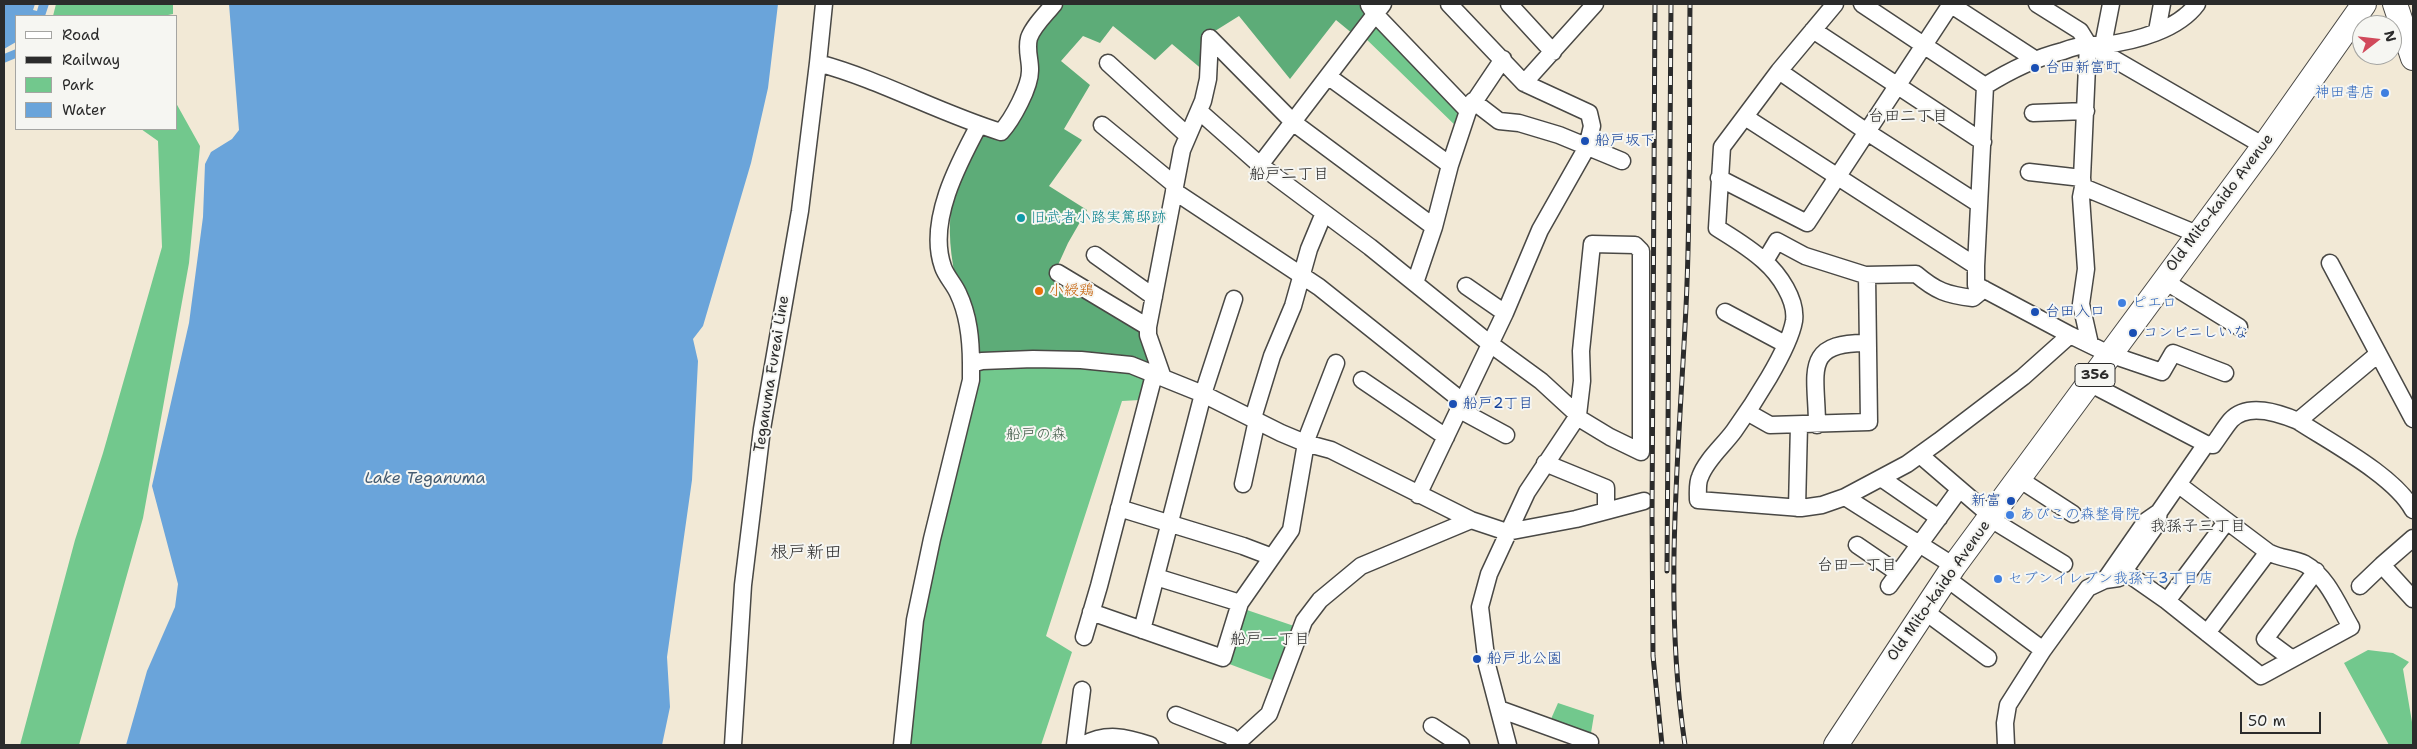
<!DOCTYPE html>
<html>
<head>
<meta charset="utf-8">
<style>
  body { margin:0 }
  #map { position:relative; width:2417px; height:749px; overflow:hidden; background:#f2e9d6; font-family:"Shantell Sans",sans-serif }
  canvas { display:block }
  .frame { position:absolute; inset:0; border:5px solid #2b2b2b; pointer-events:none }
  .legend { position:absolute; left:15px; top:15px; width:162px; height:115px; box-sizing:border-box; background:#f6f6f2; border:1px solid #a5a5a2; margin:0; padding:6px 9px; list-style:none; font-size:15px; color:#2b2b2b }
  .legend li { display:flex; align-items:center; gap:10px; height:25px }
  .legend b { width:25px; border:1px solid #a5a5a2 }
  .north { position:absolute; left:2352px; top:15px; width:50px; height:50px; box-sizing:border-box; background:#f6f6f2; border:1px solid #a5a5a2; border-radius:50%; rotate:74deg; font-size:14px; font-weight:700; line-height:20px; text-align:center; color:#2b2b2b }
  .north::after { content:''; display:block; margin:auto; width:18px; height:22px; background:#d1495b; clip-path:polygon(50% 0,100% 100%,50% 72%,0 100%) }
  .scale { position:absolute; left:2240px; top:712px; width:81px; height:22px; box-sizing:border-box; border:2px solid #2b2b2b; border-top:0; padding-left:6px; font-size:15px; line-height:18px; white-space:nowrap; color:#2b2b2b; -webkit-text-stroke:4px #f6f6f2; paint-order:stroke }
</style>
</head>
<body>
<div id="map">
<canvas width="2417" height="749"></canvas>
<div class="frame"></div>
<ul class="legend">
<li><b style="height:6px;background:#fff"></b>Road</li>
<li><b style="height:6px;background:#2b2b2b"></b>Railway</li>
<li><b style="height:14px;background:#72c88d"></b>Park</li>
<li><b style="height:14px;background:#6aa4da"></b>Water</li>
</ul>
<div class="north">N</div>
<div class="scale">50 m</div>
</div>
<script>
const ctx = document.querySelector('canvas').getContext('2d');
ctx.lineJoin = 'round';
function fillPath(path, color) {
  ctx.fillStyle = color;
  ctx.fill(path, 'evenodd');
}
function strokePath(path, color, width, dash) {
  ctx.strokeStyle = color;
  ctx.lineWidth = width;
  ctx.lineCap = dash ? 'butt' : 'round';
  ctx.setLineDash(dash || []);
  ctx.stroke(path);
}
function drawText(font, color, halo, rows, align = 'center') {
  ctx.font = font + ' "Shantell Sans","Klee One",sans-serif';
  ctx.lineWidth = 4;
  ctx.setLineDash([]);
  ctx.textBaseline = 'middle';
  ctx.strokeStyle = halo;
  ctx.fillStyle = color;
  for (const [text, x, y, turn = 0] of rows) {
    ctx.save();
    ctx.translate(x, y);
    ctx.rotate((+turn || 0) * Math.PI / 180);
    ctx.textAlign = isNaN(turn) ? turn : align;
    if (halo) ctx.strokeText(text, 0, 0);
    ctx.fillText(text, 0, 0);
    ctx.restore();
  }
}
fillPath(new Path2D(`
  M 56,4 L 173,4 L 173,14 L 163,16 L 53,16 Z
  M 1375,18 L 1464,112 L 1458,128 L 1363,36 Z
  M 176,103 L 200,146 L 189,263 L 143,518 L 79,745 L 20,745 L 75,540 L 103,453 L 162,247 L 158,141 L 141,129 L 176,129 Z
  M 1033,362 L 1130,370 L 1144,377 L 1140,400 L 1122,401 L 1046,636 L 1072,652 L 1041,745 L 907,745 L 919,627 L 975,369 Z
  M 1244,609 L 1297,627 L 1277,682 L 1224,662 Z
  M 2368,650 L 2393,653 L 2409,662 L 2403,669 L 2413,728 L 2413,745 L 2389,745 L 2344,663 Z
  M 1558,703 L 1594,715 L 1591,733 L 1551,719 Z`), '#72c88d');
fillPath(new Path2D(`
  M 1064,4 L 1361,4 L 1367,12 L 1353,34 L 1336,20 L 1290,79 L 1239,16 L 1207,36 L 1204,71 L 1172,44 L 1155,60 L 1113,26 L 1100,43 L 1083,36 L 1061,61 L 1090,85 L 1064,129 L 1082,140 L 1049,186 L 1087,210 L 1068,243 L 1053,276 L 1144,331 L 1151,369 L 977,356 C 960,295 936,236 960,174 C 966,160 974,147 980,133 L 1005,135 L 1035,41 Z`), '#5dac78');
fillPath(new Path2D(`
  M 4,4 L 35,4 L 33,10 L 37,11 L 39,4 L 49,4 L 45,16 L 16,16 L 16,42 L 4,49 Z
  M 229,4 L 778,4 L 768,88 L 751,163 L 703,326 L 693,339 L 698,361 L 692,480 L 667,657 L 670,707 L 662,745 L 126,745 L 147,671 L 175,607 L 178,584 L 152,486 L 189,323 L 203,217 L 205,164 L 211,152 L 232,139 L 239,130 Z
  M 16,49 L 16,58 L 4,63 L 4,54 Z`), '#6aa4da');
const minor = new Path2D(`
  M 1509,4 L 1553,52
  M 1835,4 L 1779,71 L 1722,147 L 1717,228 C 1733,238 1750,248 1764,261 C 1779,274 1797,300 1794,321 C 1789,350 1752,406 1734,431 C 1723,446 1706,460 1700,477 C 1697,483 1698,493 1698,500 L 1801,508 L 1822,505 L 1845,497 L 1907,464 L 1939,441 L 2023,377 L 2070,335 L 2109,354 L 2162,372 L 2173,353 L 2225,373
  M 1862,4 L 1985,86
  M 1950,4 L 2036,60
  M 2037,4 L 2080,31 L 2088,44 L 2264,146
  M 1369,5 L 1375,14 L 1468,111
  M 1813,30 L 1983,142
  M 2157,31 L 2162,4
  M 1210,38 L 1294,123 L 1434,227 L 1415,283
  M 2088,44 L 2082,178 L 2083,187 L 2081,197 L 2086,269 L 2081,304 L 2090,344
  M 2103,45 L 2111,4
  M 818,63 C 881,80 939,113 1001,132 C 1012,120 1031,86 1030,69 C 1030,59 1026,49 1029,38 C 1033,26 1046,14 1054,4
  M 1108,63 L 1187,135
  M 1779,71 L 1867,132 L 1979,204
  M 1329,77 L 1450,165
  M 1524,83 L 1595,4
  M 1473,101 L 1499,121 L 1519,123 L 1559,135 L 1622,161
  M 1199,111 L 1260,165 L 1370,247 L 1489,343 L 1541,381 L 1578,415
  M 2033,113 L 2086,111
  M 1745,117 L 1976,266 L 1976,285 L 2070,335
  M 1102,125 L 1175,185
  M 1260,165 L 1383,4
  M 2029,172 L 2082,178
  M 1719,178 L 1807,223 L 1951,4
  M 2083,187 L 2197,234
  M 1174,191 L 1319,287 L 1462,401
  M 1434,227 L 1450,165 L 1468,111 L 1503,59
  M 1095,255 L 1154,297
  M 1765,261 L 1777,241 L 1805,256 L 1865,275 L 1916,274 C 1936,291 1947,295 1973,298 L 1984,289
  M 2330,263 L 2413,419
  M 1976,266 L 1985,86 C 2009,71 2035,58 2063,51 C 2071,48 2081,45 2089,45 C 2094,44 2099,46 2104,45 C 2136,41 2178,30 2197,4
  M 1058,273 L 1148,327 L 1182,150 L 1203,101 L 1208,79 L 1210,38
  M 2163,280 L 2239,327
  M 1466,286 L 1505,313
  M 1725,312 L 1785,344
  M 1148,327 L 1148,335 L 1163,378
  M 971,364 C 971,340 969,316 958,293 C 954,284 946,276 943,267 C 927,222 958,164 979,125
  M 1362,380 L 1446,437
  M 2089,383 L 2206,444 L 2213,445 C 2219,437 2225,427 2231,420 C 2248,402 2279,413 2298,421 C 2330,442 2395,476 2413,510
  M 1458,409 L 1506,435
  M 1747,412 L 1770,425 L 1869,422 L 1867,275
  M 1253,418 L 1272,356 L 1293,306 L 1309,249 L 1324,213
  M 2298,421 L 2378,354
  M 1817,425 C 1817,374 1801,342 1867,343
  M 1305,443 L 1336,363
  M 1920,455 L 1991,516
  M 1545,463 L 1606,488 L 1606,511
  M 1881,478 L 1939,518
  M 2019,479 L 2073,514
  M 1243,484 L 1257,420
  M 1418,495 L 1505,313 L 1540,230 L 1587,147 L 1592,126 L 1589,113 L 1524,83 L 1449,4
  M 1845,497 L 1954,566
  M 1119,508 L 1243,546 L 1272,557
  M 1797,508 L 1799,425
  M 2159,512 L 2157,524 L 2119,578 L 2105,580 L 2146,521 L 2159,512 L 2206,444
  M 1989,518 L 2064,564
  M 2413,538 L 2382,565 L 2413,599
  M 1857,545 L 1898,573
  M 2124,571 L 2167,601 L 2261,676 L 2351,627 C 2339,607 2327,576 2305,564 C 2293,558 2281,559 2268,552 L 2179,485
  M 1156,577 L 1240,603
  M 1946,578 L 2043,650 L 2008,705 L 2005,723 L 2006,745
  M 1889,586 L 1959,490
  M 2360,586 L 2382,565
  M 2167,601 L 2227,521
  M 1923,610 L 1988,658
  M 1091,612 L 1223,658 L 1240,603 L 1291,530 L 1306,443
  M 1142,630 L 1203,394 L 1234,299
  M 2207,633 L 2268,552
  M 1084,637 L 1099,586 L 1154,375
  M 2043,650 L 2088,588 L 2105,580
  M 2292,659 L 2265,639 L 2316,571
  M 1499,709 L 1590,742
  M 1176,715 L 1230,736 L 1238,743
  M 1432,726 L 1461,745
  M 733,745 L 743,585 L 762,429 L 800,211 L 818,63 L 824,4
  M 902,745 L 915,620 L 932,539 L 971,380 L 971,364 L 982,361 L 1033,359 L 1081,360 L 1131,365 L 1203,394 L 1281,433 L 1305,443 L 1331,450 L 1471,520 L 1507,532 L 1576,519 L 1644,501
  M 1075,745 L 1082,690
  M 1083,745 C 1106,732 1126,737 1150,745
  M 1235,745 L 1269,714 L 1304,621 L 1320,600 L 1361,566 L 1471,520
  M 1508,745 L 1487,665 L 1480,607 L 1489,574 L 1527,492 L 1577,417 L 1578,415 L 1582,381 L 1581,351 L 1592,244 L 1635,245 L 1641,251 L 1641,452 L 1610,437 L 1577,417`);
const highway = new Path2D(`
  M 2395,4 L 2413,58
  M 1836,745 L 1954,566 L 2264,146 L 2364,4`);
strokePath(minor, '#494845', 19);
strokePath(highway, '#494845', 26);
strokePath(minor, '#fff', 16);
strokePath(highway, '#fff', 24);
const rail = new Path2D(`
  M 1655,4 L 1652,516 L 1653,656 L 1662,745
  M 1667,571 L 1671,4
  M 1685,745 C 1663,600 1679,452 1686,307 C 1691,206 1689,105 1690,4`);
strokePath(rail, '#2b2b2b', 5);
strokePath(rail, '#f6f6f2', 3, [9]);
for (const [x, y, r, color] of [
  [2035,68,5,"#1a4fb4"],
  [2385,93,5,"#3f7fe0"],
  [1585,141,5,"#1a4fb4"],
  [1021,218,5,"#0f9aa8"],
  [1039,291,5,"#e8710a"],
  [2122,303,5,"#3f7fe0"],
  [2035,312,5,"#1a4fb4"],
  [2133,333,5,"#1a4fb4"],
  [1453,404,5,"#1a4fb4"],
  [2011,501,5,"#1a4fb4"],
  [2010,515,5,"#3f7fe0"],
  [1998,579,5,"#3f7fe0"],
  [1477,659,5,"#1a4fb4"]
]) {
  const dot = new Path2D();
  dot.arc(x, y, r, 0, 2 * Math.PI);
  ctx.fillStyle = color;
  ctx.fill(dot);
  strokePath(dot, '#f6f6f2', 2);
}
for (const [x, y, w] of [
  [2095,375,40]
]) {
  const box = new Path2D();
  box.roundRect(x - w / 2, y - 11.5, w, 23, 4);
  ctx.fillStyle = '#f6f6f2';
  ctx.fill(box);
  strokePath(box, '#2b2b2b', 1);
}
drawText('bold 14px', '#2b2b2b', null, [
  ["356",2095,375]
]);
drawText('15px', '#164399', '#f6f6f2', [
  ["台田新富町",2045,68],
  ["船戸坂下",1595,141],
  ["台田入口",2045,312],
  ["コンビニしいな",2143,333],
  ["船戸2丁目",1463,404],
  ["新富",2001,501,"right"],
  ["船戸北公園",1487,659]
], 'left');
drawText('15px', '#366cbe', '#f6f6f2', [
  ["神田書店",2375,93,"right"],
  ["ピエロ",2132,303],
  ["あびこの森整骨院",2020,515],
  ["セブンイレブン我孫子3丁目店",2008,579]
], 'left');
drawText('15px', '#2b2b2b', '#f6f6f2', [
  ["Old Mito-kaido Avenue",2220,203,-53],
  ["Teganuma Fureai Line",772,374,-81],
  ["Old Mito-kaido Avenue",1939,591,-55]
]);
drawText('15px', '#0d838f', '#f6f6f2', [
  ["旧武者小路実篤邸跡",1031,218]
], 'left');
drawText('15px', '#c56008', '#f6f6f2', [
  ["小綬鶏",1049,291]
], 'left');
drawText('15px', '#405a48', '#f6f6f2', [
  ["船戸の森",1036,435]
]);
drawText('16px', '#2b2b2b', '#f6f6f2', [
  ["台田二丁目",1908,117],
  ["船戸二丁目",1289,175],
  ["我孫子三丁目",2198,527],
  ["台田一丁目",1857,566],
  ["船戸一丁目",1270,640]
]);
drawText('italic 16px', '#445b71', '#f6f6f2', [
  ["Lake Teganuma",425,479]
]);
drawText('18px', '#2b2b2b', '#f6f6f2', [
  ["根戸新田",806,553]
]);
</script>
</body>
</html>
